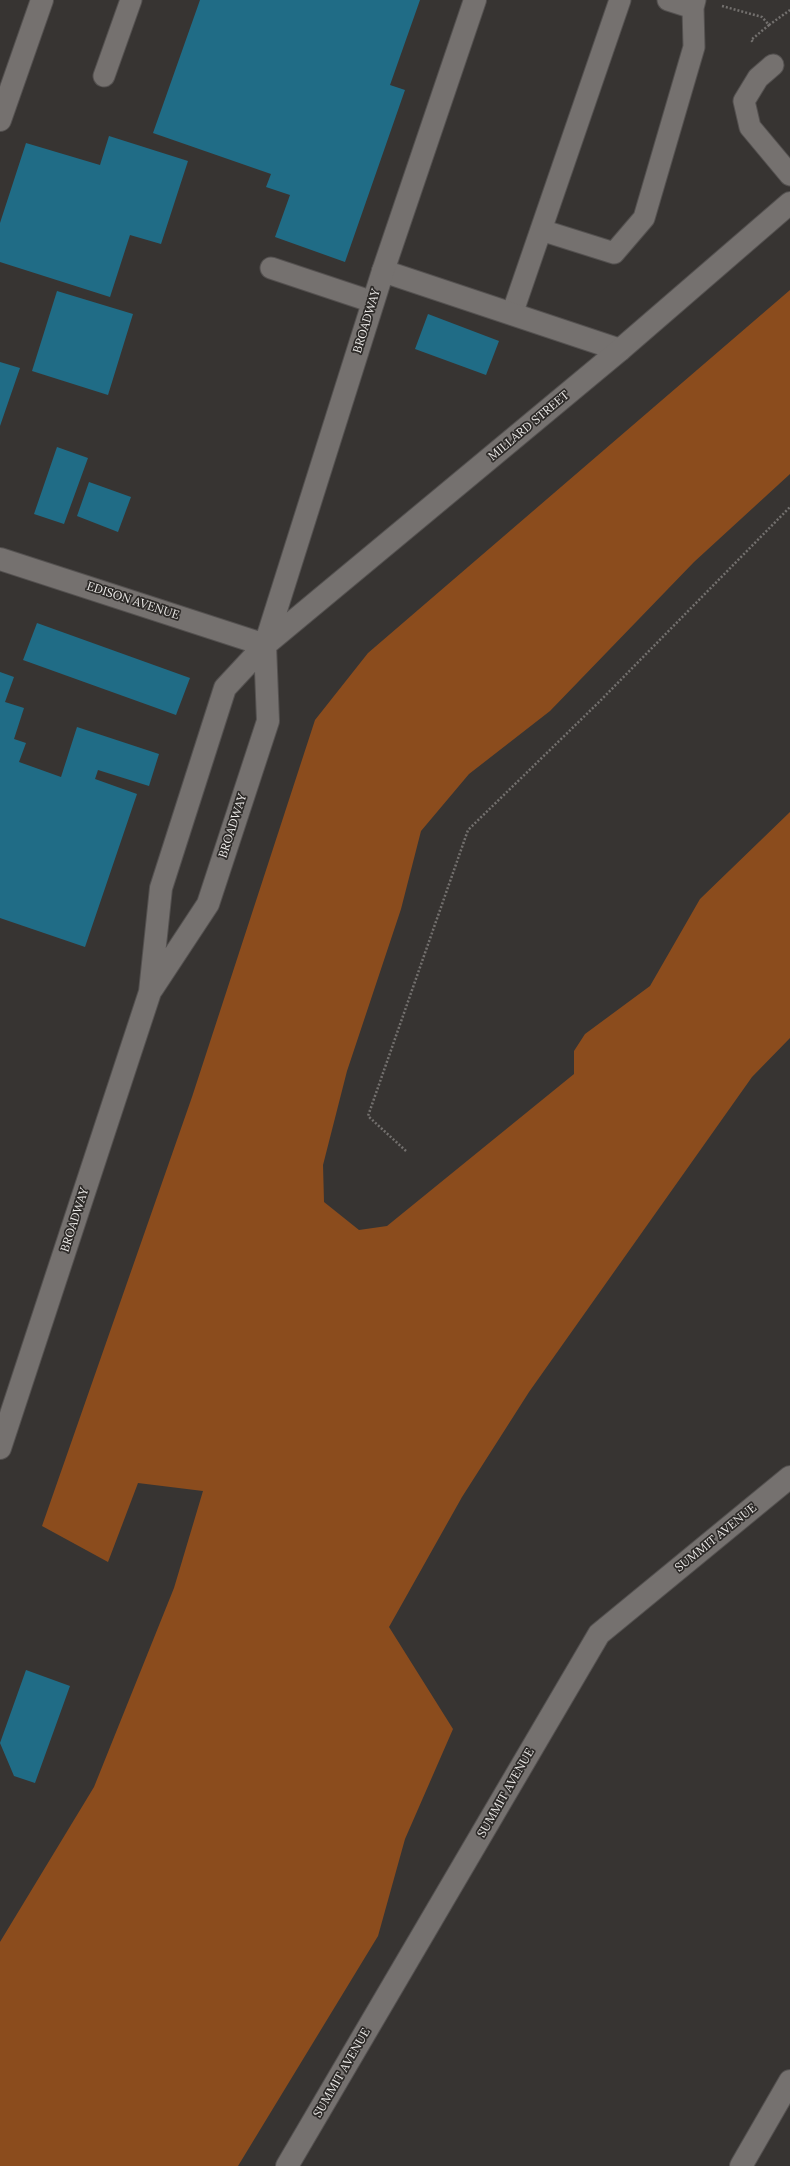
<!DOCTYPE html>
<html>
<head>
<meta charset="utf-8">
<style>
  body { margin:0 }
  canvas { display:block; background:#373432 }
</style>
</head>
<body>
<canvas width="790" height="2166"></canvas>
<script>
const ctx = document.querySelector('canvas').getContext('2d');
ctx.lineJoin = 'round';
function fillPath(path, color) {
  ctx.fillStyle = color;
  ctx.fill(path, 'evenodd');
}
function strokePath(path, color, width, dash) {
  ctx.strokeStyle = color;
  ctx.lineWidth = width;
  ctx.lineCap = dash ? 'butt' : 'round';
  ctx.setLineDash(dash || []);
  ctx.stroke(path);
}
function drawText(font, color, halo, rows, align = 'center') {
  ctx.font = font + ' Lora,serif';
  ctx.lineWidth = 3.5;
  ctx.setLineDash([]);
  ctx.textBaseline = 'middle';
  ctx.strokeStyle = halo;
  ctx.fillStyle = color;
  for (const [text, x, y, turn = 0] of rows) {
    ctx.save();
    ctx.translate(x, y);
    ctx.rotate((+turn || 0) * Math.PI / 180);
    ctx.textAlign = isNaN(turn) ? turn : align;
    if (halo) ctx.strokeText(text, 0, 0);
    ctx.fillText(text, 0, 0);
    ctx.restore();
  }
}
fillPath(new Path2D(`
  M 790,290 L 790,474 L 694,562 L 550,711 L 469,774 L 421,831 L 401,909 L 347,1071 L 323,1165 L 324,1202 L 359,1230 L 387,1226 L 574,1074 L 574,1051 L 585,1034 L 650,986 L 700,899 L 790,812 L 790,1038 L 752,1077 L 529,1392 L 462,1497 L 389,1627 L 453,1729 L 405,1839 L 378,1936 L 238,2166 L 0,2166 L 0,1942 L 94,1787 L 174,1588 L 203,1491 L 138,1483 L 108,1562 L 42,1526 L 192,1097 L 315,720 L 368,653 Z`), '#8b4c1d');
fillPath(new Path2D(`
  M 200,0 L 420,0 L 390,85 L 405,90 L 345,262 L 275,237 L 290,195 L 266,187 L 271,174 L 153,133 Z
  M 109,136 L 188,161 L 161,244 L 130,235 L 110,297 L 0,262 L 0,223 L 26,143 L 100,165 Z
  M 57,291 L 133,314 L 108,395 L 32,371 Z
  M 428,314 L 499,341 L 486,375 L 415,349 Z
  M 0,362 L 20,368 L 0,426 Z
  M 57,447 L 88,458 L 64,524 L 34,514 Z
  M 89,482 L 131,497 L 118,532 L 77,516 Z
  M 37,623 L 190,678 L 176,715 L 23,660 Z
  M 0,672 L 14,677 L 5,702 L 24,708 L 14,739 L 26,743 L 19,762 L 61,777 L 77,727 L 159,754 L 149,786 L 98,770 L 95,779 L 137,794 L 85,947 L 0,918 Z
  M 26,1670 L 70,1686 L 35,1783 L 14,1776 L 0,1743 Z`), '#206c86');
const lane = new Path2D(`
  M 668,0 L 693,8 L 695,0
  M 773,65 L 758,78 L 744,101 L 750,127 L 790,175
  M 104,76 L 131,0
  M 541,230 L 614,253 L 644,218 L 694,47 L 693,8
  M 271,268 L 373,302
  M 512,314 L 620,0`);
const street = new Path2D(`
  M 0,120 L 42,0
  M 383,271 L 620,350
  M 287,2166 L 599,1634 L 790,1477
  M 741,2166 L 790,2081`);
const secondary = new Path2D(`
  M 0,559 L 265,645
  M 152,989 L 208,904 L 268,721 L 265,645 L 383,271 L 475,0
  M 0,1448 L 150,992 L 161,888 L 225,688 L 265,645 L 620,350 L 790,203`);
strokePath(lane, '#545150', 23);
strokePath(street, '#545150', 24);
strokePath(secondary, '#545150', 24);
strokePath(new Path2D(`
  M 722,6 L 762,17 L 769,25 L 751,40 L 754,43
  M 769,25 L 790,10
  M 406,1151 L 368,1116 L 468,830 L 600,701 L 790,507`), '#73706e', 2.5, [2, 2]);
strokePath(lane, '#75716f', 21);
strokePath(street, '#75716f', 22);
strokePath(secondary, '#75716f', 22);
drawText('12px', '#edebe9', '#2d2a28', [
  ["BROADWAY",367,321,-73],
  ["MILLARD STREET",529,426,-40],
  ["EDISON AVENUE",133,601,18],
  ["BROADWAY",233,826,-72],
  ["BROADWAY",75,1220,-72],
  ["SUMMIT AVENUE",716,1538,-39],
  ["SUMMIT AVENUE",506,1793,-60],
  ["SUMMIT AVENUE",342,2073,-60]
]);
</script>
</body>
</html>
